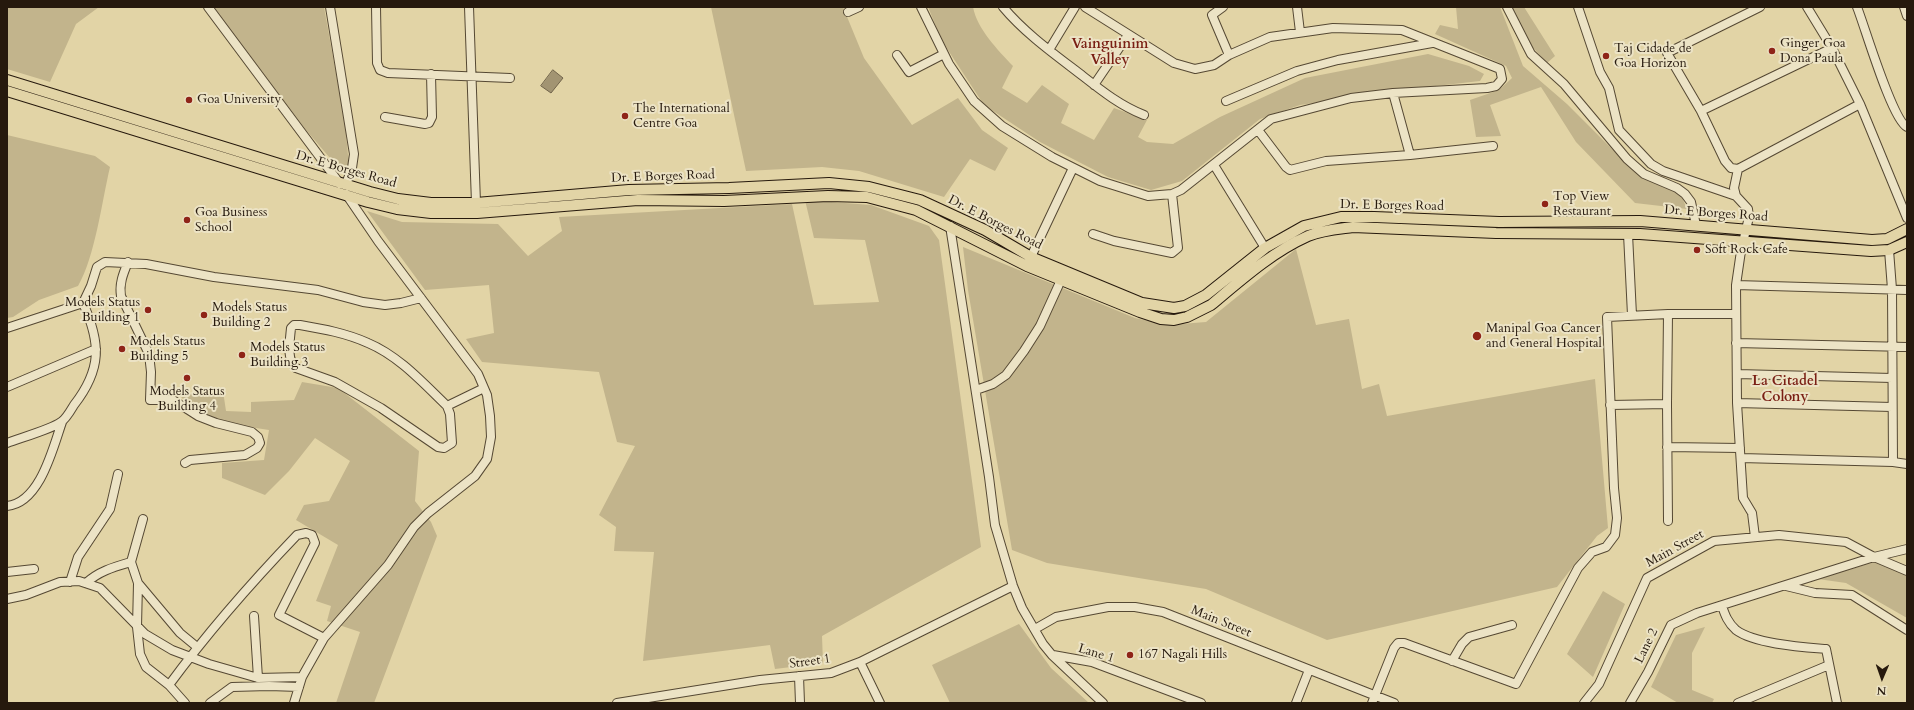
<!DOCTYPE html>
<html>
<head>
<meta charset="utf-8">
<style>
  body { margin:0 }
  #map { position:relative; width:1914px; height:710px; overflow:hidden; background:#e2d4a6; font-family:Cardo,serif }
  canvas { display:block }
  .frame { position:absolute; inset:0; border:8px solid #26190d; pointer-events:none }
  .north { position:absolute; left:1862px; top:658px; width:40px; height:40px; -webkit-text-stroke:3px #ece3c5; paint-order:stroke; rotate:182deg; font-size:11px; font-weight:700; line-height:16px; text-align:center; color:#26190d }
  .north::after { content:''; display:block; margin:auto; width:14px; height:18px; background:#26190d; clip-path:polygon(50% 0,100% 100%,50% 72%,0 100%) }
</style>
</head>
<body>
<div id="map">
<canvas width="1914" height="710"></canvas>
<div class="frame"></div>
<div class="north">N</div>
</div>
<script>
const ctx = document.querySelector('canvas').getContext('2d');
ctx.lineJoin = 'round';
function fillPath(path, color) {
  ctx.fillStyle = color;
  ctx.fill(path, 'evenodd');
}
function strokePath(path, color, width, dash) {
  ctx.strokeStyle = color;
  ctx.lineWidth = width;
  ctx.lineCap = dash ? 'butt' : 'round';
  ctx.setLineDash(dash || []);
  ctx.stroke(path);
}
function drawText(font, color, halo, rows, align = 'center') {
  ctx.font = font + ' Cardo,serif';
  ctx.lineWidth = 4;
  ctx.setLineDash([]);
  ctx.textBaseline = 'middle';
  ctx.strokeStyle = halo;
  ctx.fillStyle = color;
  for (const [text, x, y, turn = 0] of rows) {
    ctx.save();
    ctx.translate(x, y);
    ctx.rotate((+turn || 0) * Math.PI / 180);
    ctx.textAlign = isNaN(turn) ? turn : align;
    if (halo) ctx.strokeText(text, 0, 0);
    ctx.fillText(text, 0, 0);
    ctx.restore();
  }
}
fillPath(new Path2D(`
  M 7,7 L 99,7 L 76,24 L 50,82 L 7,69 Z
  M 213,7 L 324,7 L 345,123 L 349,166 L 336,165 L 306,130 Z
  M 711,7 L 843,7 L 864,58 L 912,125 L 958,98 L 982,130 L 1008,148 L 995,171 L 970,159 L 944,197 L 859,171 L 822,167 L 746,171 Z
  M 928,7 L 973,7 C 977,29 998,50 1013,66 L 1002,88 L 1027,103 L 1042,85 L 1069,104 L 1061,123 L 1094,140 L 1114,108 L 1147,120 L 1138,137 L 1147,142 L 1173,144 L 1220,117 L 1305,78 L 1428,54 L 1469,66 L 1484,74 L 1480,81 L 1418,88 L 1300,105 L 1260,119 L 1182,181 L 1151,190 L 1108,177 L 1040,142 L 984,105 L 942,41 Z
  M 1456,7 L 1500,7 L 1523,66 L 1567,104 L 1635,172 L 1681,195 L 1687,209 L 1635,203 L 1576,142 L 1541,87 L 1490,105 L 1501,136 L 1476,137 L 1470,100 L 1499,90 L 1512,78 L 1506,66 L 1435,34 L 1440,25 L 1458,29 Z
  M 1512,7 L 1524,7 L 1555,56 L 1547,63 L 1524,38 Z
  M 7,135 L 95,156 L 110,167 C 102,201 95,257 78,286 L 39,300 L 13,317 L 7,318 Z
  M 805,200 L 871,205 L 929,226 L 939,240 L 981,547 L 822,636 L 823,663 L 775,669 L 770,645 L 643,661 L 654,552 L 614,551 L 616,527 L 599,515 L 635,446 L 617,442 L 599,372 L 482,362 L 466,339 L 494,333 L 489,285 L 425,290 L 367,211 L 402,222 L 498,224 L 528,256 L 562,231 L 559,217 L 792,204 L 814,305 L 879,302 L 865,240 L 814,238 Z
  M 963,247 L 1135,318 L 1168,325 L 1206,322 L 1296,249 L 1316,325 L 1349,319 L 1362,389 L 1379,384 L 1387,416 L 1595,379 L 1608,528 L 1597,536 L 1557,587 L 1327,640 L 1206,589 L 1047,563 L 1012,550 L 968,290 Z
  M 302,382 L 338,388 L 419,451 L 415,501 L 431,522 L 437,536 L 374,703 L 336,703 L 360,632 L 327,621 L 331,606 L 316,601 L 338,545 L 296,520 L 304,505 L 329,501 L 350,461 L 315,438 L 289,471 L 265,495 L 222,478 L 222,463 L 264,460 L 269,430 L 230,424 L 199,414 L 179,395 L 223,391 L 226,411 L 251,412 L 251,402 L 294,400 Z
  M 1875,562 L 1907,574 L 1907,618 L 1846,583 L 1818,579 Z
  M 1603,591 L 1625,604 L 1593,677 L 1567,654 Z
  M 1019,624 L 1051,668 L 1089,703 L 950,703 L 932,665 Z
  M 1705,627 L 1692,653 L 1692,690 L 1714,699 L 1712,703 L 1678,703 L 1651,687 L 1676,635 Z`), '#c2b48c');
const water = new Path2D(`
  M 553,70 L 563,78 L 551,93 L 541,86 Z`);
fillPath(water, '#a29472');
strokePath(water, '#70634a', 1);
const minor = new Path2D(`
  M 208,7 L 340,184
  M 330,7 L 354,154 L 352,168 L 346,184
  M 376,7 L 377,63 L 380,70 L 388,73 L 510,78
  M 469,7 L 476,203
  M 921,7 L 949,64 L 974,101 L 1002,126 L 1052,157 L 1100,181 L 1148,196 L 1172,194 L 1181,190 L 1271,119 L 1351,98 L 1393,93 L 1487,88 L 1496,86 L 1502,79 L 1500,69 L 1402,30 L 1333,28 L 1270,37 L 1229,55 L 1214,65 L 1195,69 L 1174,63 L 1085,7
  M 1003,7 C 1023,31 1050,51 1075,70 C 1097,87 1118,105 1144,115
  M 1223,7 L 1212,15 L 1229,55
  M 1297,7 L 1300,32
  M 1507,7 L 1531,54 L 1564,84 L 1627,159 L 1644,174 L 1677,188 L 1685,194 L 1691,202 L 1696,225
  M 1578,7 L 1600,72 L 1609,88 L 1619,130 L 1651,164 L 1663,171 L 1736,196
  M 1807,7 L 1832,48 L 1860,104 L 1907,218
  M 1857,7 C 1865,27 1892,120 1907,127
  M 1904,7 L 1907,16
  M 848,12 L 859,7
  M 1049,50 L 1075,7
  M 897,55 L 909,72 L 944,54
  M 1094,85 L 1128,35
  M 1393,93 L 1410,155
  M 1226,101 L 1297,71 L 1338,60 L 1432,43
  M 1860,104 L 1738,169 L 1734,188 L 1736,196 L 1748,209 L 1749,217 L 1741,251 L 1736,285 L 1737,403 L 1892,407
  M 1701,111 L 1832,48
  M 385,117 L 425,124 L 429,123 L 432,117 L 431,74
  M 1258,130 L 1286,167 L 1290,170 L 1326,161 L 1410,155 L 1493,146
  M 1214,165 L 1265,248
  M 1738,169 L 1731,168 L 1725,161 L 1701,111 L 1667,53 L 1760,7
  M 950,226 L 989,477 L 995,525 L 1013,586 L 1022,608 L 1043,644 L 1052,655 L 1103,703
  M 1093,234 L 1114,241 L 1172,253 L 1178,248 L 1172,194
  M 1628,234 L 1632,315
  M 1889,250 L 1892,289 L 1893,462
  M 1029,261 L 1073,168
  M 128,262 C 123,274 119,284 121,296 L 149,354 L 151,372 L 150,400 L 173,400 L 198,416 L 216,423 L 252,432 L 258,437 L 260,443 L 257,448 L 245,455 L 190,460 L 185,463
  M 1736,285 L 1907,290
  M 7,328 L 83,303
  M 1736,343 L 1907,347
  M 1737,374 L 1892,378
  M 7,387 L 96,349
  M 976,390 L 993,384 L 1006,375 L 1024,351 L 1040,326 L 1061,280
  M 1737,403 L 1743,498 L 1752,513 L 1755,537
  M 1610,405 L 1667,404
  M 447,406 C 423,383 399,356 368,343 C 346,333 323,329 300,325 L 294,325 L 291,328 C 290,340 286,360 296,368 L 335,382 L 381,408 L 438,447 L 444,448 L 452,443 L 450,414 L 447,406 L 484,388
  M 7,443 C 20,438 52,429 61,422 C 66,419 71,410 74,405 C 102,369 101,343 83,303 L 91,286 L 97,267 L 105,262 L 146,264 L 214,277 L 318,290 L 363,302 L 385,305 L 401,303 L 421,298
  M 1667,447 L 1740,448
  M 1741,458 L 1893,462 L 1907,464
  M 7,506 C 40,503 53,448 62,422
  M 143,519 L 131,562 L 138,583 L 137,627 L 140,654 L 146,667 L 169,685 L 185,703
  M 1668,521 L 1667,404 L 1668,314
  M 7,572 L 34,569
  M 70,582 L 78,557 L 110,509 L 118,474
  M 86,583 C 99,571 114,567 131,562
  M 138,583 L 180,633 L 197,647
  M 1786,586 L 1815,593 L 1852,595 L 1907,630
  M 7,599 L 26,595 L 60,582 L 79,581 L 100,588 L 145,634 L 172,650 L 209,664 L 258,678 L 302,677
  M 1722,606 C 1725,615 1728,623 1736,630 C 1755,644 1802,647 1826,649 L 1837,703
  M 254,616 L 258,678
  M 1035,629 L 1056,617 L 1108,607 L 1135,607 L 1163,612 L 1394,703
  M 1053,655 L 1092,662 L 1201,703
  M 1452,661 L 1462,644 L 1469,637 L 1512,625
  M 860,662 L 880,703
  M 799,676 L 800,703
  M 169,685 C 208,632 251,583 297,535 L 306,533 L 312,535 L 315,543 L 279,615 L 324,638
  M 210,703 L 232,687 L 269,686 L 299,687
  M 294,703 L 302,677 L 324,638 L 388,565 L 414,527 L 428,513 L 475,476 L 487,459 L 491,437 L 490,416 L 487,395 L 478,374 L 378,241 L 346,194
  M 617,703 L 760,680 L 831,673 L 860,662 L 1013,586
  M 1296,703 L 1309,670
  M 1372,703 L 1394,648 L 1398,643 L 1404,643 L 1516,684 L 1578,568 L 1592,552 L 1606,547 L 1615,535 L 1617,518 L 1614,488 L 1607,317 L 1668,314 L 1735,314
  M 1584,703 L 1599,684 L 1647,578 L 1714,541 L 1779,535 L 1846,542 L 1874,557 L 1907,571
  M 1630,703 L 1648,672 L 1671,625 L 1697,613 L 1874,557 L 1907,549
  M 1738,703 L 1829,665`);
const major = new Path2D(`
  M 7,80 L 370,192 L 398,199 L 431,203 L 476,203 L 629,190 L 729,188 L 829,183 L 869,187 L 920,200 L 985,230 L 1031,257 L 1142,303 L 1174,308 L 1185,306 L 1206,295 L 1265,248 L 1304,226 L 1341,217 L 1374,217 L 1499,222 L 1640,221 L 1872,240 L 1887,239 L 1907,229
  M 7,91 L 368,202 L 397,209 L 431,213 L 477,213 L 638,200 L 724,201 L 828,196 L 867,197 L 916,210 L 1027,266 L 1140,312 L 1161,319 L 1174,320 L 1187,317 L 1211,305 C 1241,280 1272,252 1308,236 C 1322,230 1338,229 1353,227 L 1496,233 L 1640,234 L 1871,251 L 1889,250 L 1907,242`);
strokePath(minor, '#554833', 10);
strokePath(major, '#26190d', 12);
strokePath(minor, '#ece3c5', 8);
strokePath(major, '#e2d4a6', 10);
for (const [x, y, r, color] of [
  [1772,51,4,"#8f2418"],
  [1606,56,4,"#8f2418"],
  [189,100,4,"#8f2418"],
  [625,116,4,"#8f2418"],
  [1545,204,4,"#8f2418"],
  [187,220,4,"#8f2418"],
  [1697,250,4,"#8f2418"],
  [148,310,4,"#8f2418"],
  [204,315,4,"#8f2418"],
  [1477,336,5,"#8f2418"],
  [122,349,4,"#8f2418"],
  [242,355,4,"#8f2418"],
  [187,378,4,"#8f2418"],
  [1130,655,4,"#8f2418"]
]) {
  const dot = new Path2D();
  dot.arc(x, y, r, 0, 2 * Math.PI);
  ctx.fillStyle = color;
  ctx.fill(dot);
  strokePath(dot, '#ece3c5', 1.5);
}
drawText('13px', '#26190d', '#ece3c5', [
  ["Ginger Goa",1780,44],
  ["Dona Paula",1780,59],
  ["Taj Cidade de",1614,49],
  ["Goa Horizon",1614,64],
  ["Goa University",197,100],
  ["The International",633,109],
  ["Centre Goa",633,124],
  ["Top View",1553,197],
  ["Restaurant",1553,212],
  ["Goa Business",195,213],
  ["School",195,228],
  ["Soft Rock Cafe",1705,250],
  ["Models Status",140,303,"right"],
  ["Building 1",140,318,"right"],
  ["Models Status",212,308],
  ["Building 2",212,323],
  ["Manipal Goa Cancer",1486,329],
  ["and General Hospital",1486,344],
  ["Models Status",130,342],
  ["Building 5",130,357],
  ["Models Status",250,348],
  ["Building 3",250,363],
  ["Models Status",187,392,"center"],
  ["Building 4",187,407,"center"],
  ["167 Nagali Hills",1138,655]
], 'left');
drawText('13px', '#26190d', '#ece3c5', [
  ["Dr. E Borges Road",346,170,16],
  ["Dr. E Borges Road",663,177,-2],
  ["Dr. E Borges Road",1392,206,1],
  ["Dr. E Borges Road",1716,214,4],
  ["Dr. E Borges Road",995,223,27],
  ["Main Street",1675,549,-29],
  ["Main Street",1221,622,22],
  ["Lane 2",1647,646,-64],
  ["Lane 1",1096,654,17],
  ["Street 1",810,662,-8]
]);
drawText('bold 14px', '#7a1f14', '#ece3c5', [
  ["Vainguinim",1110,45],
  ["Valley",1110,61],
  ["La Citadel",1785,382],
  ["Colony",1785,398]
]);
</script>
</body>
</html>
